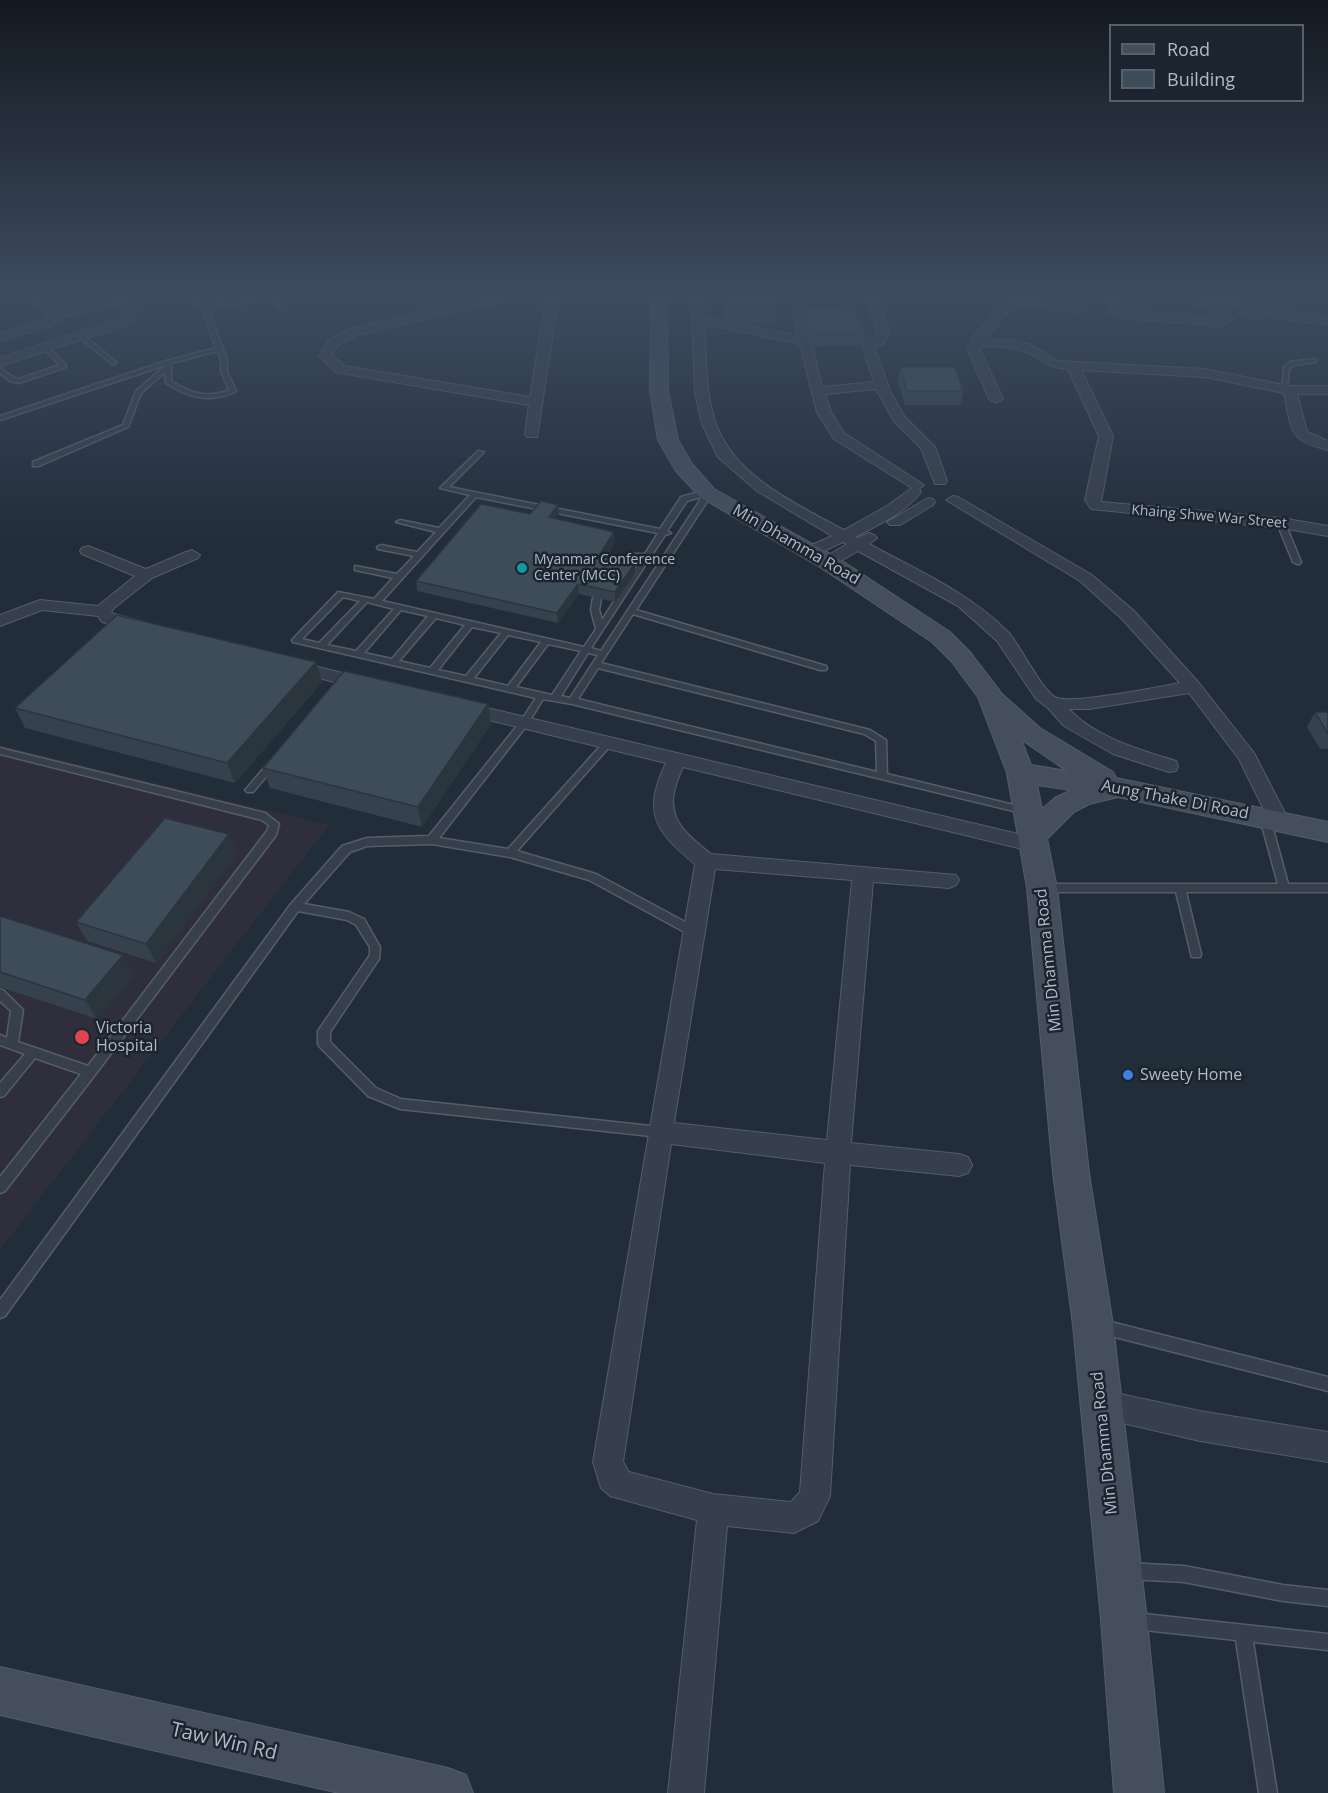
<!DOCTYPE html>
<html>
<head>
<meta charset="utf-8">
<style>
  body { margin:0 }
  #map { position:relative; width:1328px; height:1793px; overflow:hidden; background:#222d3a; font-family:"Open Sans",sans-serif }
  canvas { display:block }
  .legend { position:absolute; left:1109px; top:24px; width:195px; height:78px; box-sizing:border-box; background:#1b242f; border:2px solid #57606b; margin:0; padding:8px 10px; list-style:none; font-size:18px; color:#b1bac6 }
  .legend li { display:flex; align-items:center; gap:12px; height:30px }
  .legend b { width:30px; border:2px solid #57606b }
</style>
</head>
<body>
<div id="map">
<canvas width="1328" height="1793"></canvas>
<ul class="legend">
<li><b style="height:8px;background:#444e5d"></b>Road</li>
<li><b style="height:16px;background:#3e4c59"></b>Building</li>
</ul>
</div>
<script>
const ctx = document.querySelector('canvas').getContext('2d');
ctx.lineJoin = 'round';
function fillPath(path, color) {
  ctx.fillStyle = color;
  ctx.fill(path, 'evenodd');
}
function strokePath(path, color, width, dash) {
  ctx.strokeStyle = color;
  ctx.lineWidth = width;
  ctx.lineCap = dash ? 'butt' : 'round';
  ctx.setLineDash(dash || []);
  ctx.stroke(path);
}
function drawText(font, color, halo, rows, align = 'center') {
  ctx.font = font + ' "Open Sans",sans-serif';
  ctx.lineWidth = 5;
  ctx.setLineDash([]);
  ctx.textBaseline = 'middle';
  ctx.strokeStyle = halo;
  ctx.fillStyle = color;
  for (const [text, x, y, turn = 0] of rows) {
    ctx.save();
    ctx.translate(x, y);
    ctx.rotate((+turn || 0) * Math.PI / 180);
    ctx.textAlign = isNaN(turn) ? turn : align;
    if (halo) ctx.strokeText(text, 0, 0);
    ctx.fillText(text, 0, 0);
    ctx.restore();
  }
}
fillPath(new Path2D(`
  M 0,745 L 329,825 L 0,1250 Z`), '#2f2e3c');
const service = new Path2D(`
  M 190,294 L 196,294 L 207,306 L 227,360 L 227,372 L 236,391 L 235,392 C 210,403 189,398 166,383 L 165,372 L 141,393 L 128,427 L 39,466 L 33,466 L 33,462 L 123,425 L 136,391 L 166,365 L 0,420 L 0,416 L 166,361 L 216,348 L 201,307 ZM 218,351 L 221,360 L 221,372 L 229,390 C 208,399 190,393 171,381 L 171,363 Z
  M 215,294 L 221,294 L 227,303 L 267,294 L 278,294 L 225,307 L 223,306 Z
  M 289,294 L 300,294 L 278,300 L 285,309 L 280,310 L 271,299 Z
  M 1224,296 L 1227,298 L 1231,319 L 1228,321 L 1225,319 L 1221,298 Z
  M 80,336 L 84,336 L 116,362 L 116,364 L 112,364 L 80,338 Z
  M 44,347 L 48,347 L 66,365 L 66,367 L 19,383 L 10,381 L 0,373 L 0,368 L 14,378 L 19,379 L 60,365 L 44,349 Z
  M 1314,359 L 1316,360 L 1316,362 L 1294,365 L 1289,369 L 1287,389 L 1282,390 L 1284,367 L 1290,362 Z
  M 478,451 L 484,452 L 449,487 L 660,529 L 681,497 L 699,492 L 699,487 L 705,487 L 708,500 L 636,610 L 826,666 L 827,668 L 826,670 L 820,670 L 633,614 L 601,663 L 870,730 L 886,740 L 887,774 L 1026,808 L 1031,811 L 1026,814 L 572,704 L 543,699 L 527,725 L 439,838 L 508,849 L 604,742 L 610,742 L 612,744 L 610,746 L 517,851 L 596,874 L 698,929 L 699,932 L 698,935 L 690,935 L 589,880 L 510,857 L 432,844 L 367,846 L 350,852 L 304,904 L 349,912 L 364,919 L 380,947 L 379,959 L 330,1032 L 330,1042 L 376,1088 L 401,1099 L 660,1127 L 664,1128 L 666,1132 L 664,1136 L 660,1137 L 400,1109 L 368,1096 L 320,1047 L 318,1044 L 318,1031 L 370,955 L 370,947 L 356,925 L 347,920 L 298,911 L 5,1316 L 0,1318 L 0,1300 L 291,904 L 342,846 L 367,838 L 429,836 L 521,721 L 536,698 L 293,642 L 292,640 L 338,592 L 374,599 L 393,578 L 355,570 L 355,566 L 397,574 L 414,556 L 378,549 L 377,547 L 381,545 L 417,552 L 436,532 L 396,522 L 400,520 L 439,528 L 470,495 L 440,488 ZM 476,497 L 658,533 L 645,554 L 630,554 L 612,570 L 616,572 L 619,572 L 635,558 L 642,558 L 602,620 L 599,610 L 601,598 L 597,596 L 593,598 L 591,610 L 596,629 L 584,647 L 382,601 ZM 700,497 L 700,500 L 697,505 L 601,651 L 591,648 L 665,535 L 671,533 L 667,531 L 687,501 ZM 343,597 L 360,601 L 319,643 L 302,639 ZM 367,602 L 394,609 L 356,651 L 327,645 ZM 401,610 L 428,616 L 392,659 L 364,653 ZM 436,618 L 465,625 L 430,668 L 399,661 ZM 472,627 L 501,633 L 466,676 L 438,670 ZM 508,635 L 541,642 L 508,686 L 474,678 ZM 548,644 L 581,651 L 552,695 L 516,687 ZM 588,653 L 598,655 L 570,698 L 561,696 ZM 598,668 L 864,734 L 876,741 L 877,772 L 578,699 Z
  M 1278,521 L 1285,523 L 1301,562 L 1300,564 L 1297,564 L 1293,562 L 1277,523 Z
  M 0,748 L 265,813 L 279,824 L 276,835 L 94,1076 L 5,1191 L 0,1193 L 0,1177 L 81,1074 L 35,1058 L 4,1096 L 0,1097 L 0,1083 L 25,1054 L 0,1045 L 0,1035 L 7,1038 L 11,1011 L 0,1001 L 0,989 L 4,991 L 23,1010 L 18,1042 L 88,1066 L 267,831 L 269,825 L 262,820 L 0,754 Z
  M 273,760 L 278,763 L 276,765 L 253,792 L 247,792 L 245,790 L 247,788 L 270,761 Z
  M 1265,814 L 1270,818 L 1288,884 L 1328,884 L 1328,892 L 1186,892 L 1201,954 L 1200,957 L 1192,957 L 1191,954 L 1176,892 L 1043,892 L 1038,888 L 1043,884 L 1278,884 L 1260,818 Z
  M 1099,1319 L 1328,1377 L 1328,1391 L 1099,1333 L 1094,1331 L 1092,1326 L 1094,1321 Z
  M 1128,1563 L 1184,1566 L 1283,1585 L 1328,1590 L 1328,1606 L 1283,1601 L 1184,1582 L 1128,1579 L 1122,1577 L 1120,1571 L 1122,1565 Z
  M 1135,1613 L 1328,1634 L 1328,1650 L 1253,1642 L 1277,1793 L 1259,1793 L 1236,1640 L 1135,1629 L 1129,1627 L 1127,1621 L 1129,1615 Z`);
const minor = new Path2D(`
  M 19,294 L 33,294 L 59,311 L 115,298 L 112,294 L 124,294 L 136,308 L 133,323 L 0,366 L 0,358 L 123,318 L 124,308 L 120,304 L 61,318 L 51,326 L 0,341 L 0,333 L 43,320 L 49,315 Z
  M 505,294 L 527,294 L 521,297 L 358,335 L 337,346 L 332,355 L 345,366 L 530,397 L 547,294 L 559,294 L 537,437 L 527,437 L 525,434 L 529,405 L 341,373 L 336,372 L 319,356 L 328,341 L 350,329 Z
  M 691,294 L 703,294 L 704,317 L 798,336 L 793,315 L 799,311 L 805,315 L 810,337 L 875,338 L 878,331 L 863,294 L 875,294 L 890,331 L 883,345 L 874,346 L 891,393 L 904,416 L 935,447 L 947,481 L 945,484 L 935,484 L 921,448 L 894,421 L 876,389 L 825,394 L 831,412 L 844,433 L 924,485 L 919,489 L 921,492 C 905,513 878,525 855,537 L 858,538 L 869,533 L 874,535 L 877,538 L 869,544 C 917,570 970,593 1008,632 C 1021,646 1042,692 1057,698 C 1073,704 1158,687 1180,683 L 1122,619 L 1080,581 L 946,500 L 953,496 L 958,497 L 1092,575 L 1134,611 L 1199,683 L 1254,753 L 1289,821 L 1286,826 L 1279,828 L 1272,826 L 1239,759 L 1189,693 L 1089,709 L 1069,709 C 1094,737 1141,750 1176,761 L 1178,766 L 1176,771 L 1169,772 L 1113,754 L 1064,726 L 1048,708 L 1036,699 L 997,641 L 958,606 L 858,551 L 834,565 L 822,565 L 820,562 L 822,559 L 847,544 L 843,542 L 815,555 L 803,555 L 801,552 L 803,549 L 832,536 L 757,491 L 718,457 L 702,424 L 695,392 ZM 705,324 L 800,344 L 817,412 L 834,439 L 912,488 L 887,506 L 844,530 C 798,505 735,477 716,424 C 705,393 706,357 705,324 ZM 812,345 L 862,345 L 874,382 L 822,387 Z
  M 1010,294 L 1022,294 L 1019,297 L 1083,306 L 1085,309 L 1079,313 L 1014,304 L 985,339 L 1009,340 L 1031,345 L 1058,361 L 1205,369 L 1290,386 L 1328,386 L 1328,394 L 1297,394 L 1307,432 L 1328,441 L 1328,450 C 1287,440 1292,430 1284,393 L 1205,377 L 1081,370 L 1113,436 L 1101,502 L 1281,518 L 1328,526 L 1328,536 L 1281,528 L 1091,509 L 1085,500 L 1099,436 L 1068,369 C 1047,368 1042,358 1024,351 C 1011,346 995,347 981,346 L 980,350 L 1003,399 L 996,403 L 989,399 L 968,350 L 972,339 Z
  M 1105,294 L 1117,294 L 1119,307 L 1126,311 L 1218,318 L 1228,315 L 1234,319 L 1219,326 L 1124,318 L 1109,312 Z
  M 1154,294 L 1226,294 L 1273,310 L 1328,317 L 1328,325 L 1271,317 L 1223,301 L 1160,297 Z
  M 928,498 L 933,499 L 935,502 L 933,505 L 900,525 L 890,525 L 887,522 Z
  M 88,546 L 146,569 L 186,552 L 192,550 L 200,555 L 198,558 L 152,578 L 114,608 L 111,612 L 114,614 L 145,622 L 147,626 L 145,630 L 139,631 L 102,622 L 98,616 L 42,610 L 0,626 L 0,615 L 40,600 L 98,606 L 135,576 L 82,554 L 80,551 L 82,548 Z
  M 294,661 L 371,680 L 374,684 L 371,688 L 365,690 L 288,670 L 285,666 L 288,662 Z
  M 462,702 L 1035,838 L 1042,840 L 1045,845 L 1042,850 L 1035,852 L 683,767 C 662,812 676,826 711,854 L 956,875 L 959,880 L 956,885 L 949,888 L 873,882 L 851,1143 L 959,1154 L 968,1157 L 972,1165 L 968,1173 L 959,1176 L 850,1165 L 830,1496 L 818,1521 L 794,1533 L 727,1526 L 704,1793 L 668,1793 L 697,1520 L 610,1496 L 601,1488 L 593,1462 L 695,864 C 655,831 642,813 666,763 L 456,712 L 453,708 L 456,704 ZM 715,869 L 852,880 L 827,1140 L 674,1123 ZM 671,1144 L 825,1163 L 800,1492 L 791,1502 L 713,1494 L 629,1472 L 623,1462 Z
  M 1101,1390 L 1200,1411 L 1328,1432 L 1328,1462 L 1200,1441 L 1101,1418 L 1091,1414 L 1087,1404 L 1091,1394 Z`);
const secondary = new Path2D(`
  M 651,294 L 667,294 L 668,390 L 678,440 L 692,464 L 714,489 L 836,557 L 950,632 L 970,652 L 1002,694 L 1040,728 L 1113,772 L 1116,778 L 1328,822 L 1328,842 L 1118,797 L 1089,804 L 1074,812 L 1047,839 L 1057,888 L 1089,1173 L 1113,1325 L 1147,1620 L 1164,1793 L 1114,1793 L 1101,1620 L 1073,1325 L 1053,1173 L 1027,888 L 1007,773 L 978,697 L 952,662 L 932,642 L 820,567 L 700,497 L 676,471 L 658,440 L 650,390 ZM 1021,739 L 1022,740 L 1067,771 L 1031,765 ZM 1037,785 L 1071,790 L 1055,798 L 1042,809 Z
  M 0,1667 L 448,1768 L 466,1775 L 473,1793 L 339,1793 L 0,1715 Z`);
strokePath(service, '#545d68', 3);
strokePath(minor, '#545d68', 2);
strokePath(secondary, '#545d68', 2);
fillPath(service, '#363f4b');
fillPath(minor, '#363f4b');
fillPath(secondary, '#444e5d');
fillPath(new Path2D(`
  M 722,294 L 776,294 L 774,323 L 726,324 L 722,300 Z
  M 1196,294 L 1216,294 L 1217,301 L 1215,307 L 1224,315 L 1223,320 L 1210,318 L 1210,309 L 1195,307 L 1195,299 Z
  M 800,307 L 864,332 L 862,346 L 810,347 L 799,320 Z
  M 1240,307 L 1263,316 L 1261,321 L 1237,317 Z
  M 900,367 L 963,391 L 961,405 L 905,405 L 898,381 Z
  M 558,505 L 559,515 L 556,519 L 614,532 L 615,542 L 605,558 L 635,573 L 615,602 L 579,594 L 558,623 L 417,591 L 416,581 L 530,514 Z
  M 316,662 L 322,682 L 235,783 L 25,728 L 15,708 Z
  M 488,704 L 491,724 L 422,827 L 270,788 L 263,768 Z
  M 1315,712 L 1328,712 L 1328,749 L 1320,749 L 1307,727 Z
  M 229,834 L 237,854 L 156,963 L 87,941 L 76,922 Z
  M 0,916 L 134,975 L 97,1019 L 0,987 Z`), '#35414d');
fillPath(new Path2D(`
  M 558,505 L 559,515 L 550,527 L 549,517 Z
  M 614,532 L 615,542 L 599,566 L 599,556 Z
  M 635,563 L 635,573 L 615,602 L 615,592 Z
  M 578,584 L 579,594 L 558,623 L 557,613 Z
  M 316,662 L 322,682 L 235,783 L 227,763 Z
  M 488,704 L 491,724 L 422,827 L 418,807 Z
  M 229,834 L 237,854 L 156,963 L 146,944 Z
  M 123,955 L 134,975 L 97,1019 L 85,1000 Z`), '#2b353e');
const building = new Path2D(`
  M 1198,294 L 1216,294 L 1217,301 L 1198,299 Z
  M 853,306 L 864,332 L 812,333 L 800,307 Z
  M 1211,307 L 1224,308 L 1224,315 L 1212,314 Z
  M 1240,307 L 1264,311 L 1263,316 L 1239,312 Z
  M 900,367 L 955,367 L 963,391 L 907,391 Z
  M 541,501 L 558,505 L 549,517 L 614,532 L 599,556 L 635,563 L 615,592 L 578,584 L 557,613 L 416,581 L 481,504 L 530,514 Z
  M 117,615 L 316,662 L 227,763 L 15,708 Z
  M 344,671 L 488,704 L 418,807 L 263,768 Z
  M 1315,712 L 1328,712 L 1328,734 Z
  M 165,818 L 229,834 L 146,944 L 76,922 Z
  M 0,916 L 123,955 L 85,1000 L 0,972 Z`);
fillPath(building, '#3e4c59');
strokePath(building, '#2b353e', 1.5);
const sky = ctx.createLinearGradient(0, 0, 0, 545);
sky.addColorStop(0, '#131920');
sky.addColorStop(0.54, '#3e4c60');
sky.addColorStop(1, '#3e4c6000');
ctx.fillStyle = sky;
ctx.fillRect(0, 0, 1328, 545);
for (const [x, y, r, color] of [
  [522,568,6,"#0f9aa8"],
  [82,1037,8,"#e0444e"],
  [1128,1075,6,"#3f7fe0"]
]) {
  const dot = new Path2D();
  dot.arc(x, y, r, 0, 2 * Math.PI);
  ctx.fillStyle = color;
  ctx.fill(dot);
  strokePath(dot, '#1b242f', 2);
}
drawText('14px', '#b1bac6', '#1b242f', [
  ["Khaing Shwe War Street",1209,517,5]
]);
drawText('14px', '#b1bac6', '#1b242f', [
  ["Myanmar Conference",534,560],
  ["Center (MCC)",534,576]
], 'left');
drawText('16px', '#b1bac6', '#1b242f', [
  ["Min Dhamma Road",796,545,30],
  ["Aung Thake Di Road",1175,800,11],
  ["Min Dhamma Road",1049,960,-96],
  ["Min Dhamma Road",1105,1443,-96]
]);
drawText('16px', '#b1bac6', '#1b242f', [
  ["Victoria",96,1028],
  ["Hospital",96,1046],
  ["Sweety Home",1140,1075]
], 'left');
drawText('20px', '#b1bac6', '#1b242f', [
  ["Taw Win Rd",224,1742,13]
]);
</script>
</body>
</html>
